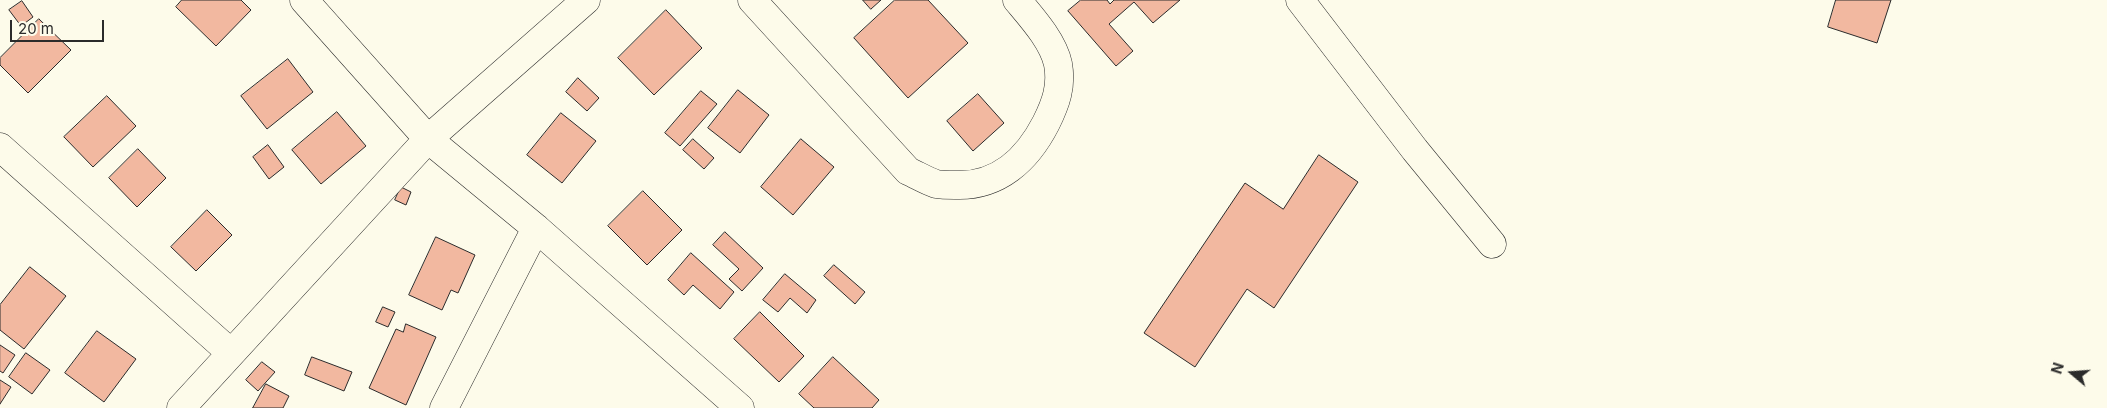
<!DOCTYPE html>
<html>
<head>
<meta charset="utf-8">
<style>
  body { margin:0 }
  #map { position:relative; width:2107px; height:408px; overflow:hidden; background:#fdfbea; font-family:Inter,sans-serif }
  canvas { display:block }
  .north { position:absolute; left:2047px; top:348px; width:50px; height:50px; -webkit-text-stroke:4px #fdfbea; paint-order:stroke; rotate:288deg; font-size:14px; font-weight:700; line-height:20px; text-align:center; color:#2b2b2b }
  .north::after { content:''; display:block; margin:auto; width:18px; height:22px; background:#2b2b2b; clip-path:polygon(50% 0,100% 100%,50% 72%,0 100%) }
  .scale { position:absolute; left:10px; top:20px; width:94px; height:22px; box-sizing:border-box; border:2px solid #2b2b2b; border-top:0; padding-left:6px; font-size:15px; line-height:18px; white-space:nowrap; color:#2b2b2b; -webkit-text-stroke:4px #fdfbea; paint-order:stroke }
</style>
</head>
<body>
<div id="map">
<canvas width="2107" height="408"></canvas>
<div class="north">N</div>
<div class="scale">20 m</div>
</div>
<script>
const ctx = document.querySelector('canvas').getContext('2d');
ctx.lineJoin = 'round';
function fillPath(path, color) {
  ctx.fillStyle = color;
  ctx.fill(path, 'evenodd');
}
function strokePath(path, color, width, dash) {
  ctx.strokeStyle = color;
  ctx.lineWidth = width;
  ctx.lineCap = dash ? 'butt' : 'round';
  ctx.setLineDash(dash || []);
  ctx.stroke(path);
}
const building = new Path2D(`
  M 182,0 L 241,0 L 251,10 L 216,46 L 176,7 Z
  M 863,0 L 881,0 L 871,9 Z
  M 895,0 L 928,0 L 968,43 L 908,98 L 854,38 Z
  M 1081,0 L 1107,0 L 1110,4 L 1114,0 L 1180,0 L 1153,23 L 1134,2 L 1109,24 L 1133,51 L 1116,66 L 1068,11 Z
  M 1836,0 L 1891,0 L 1877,43 L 1828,27 Z
  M 22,1 L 33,17 L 21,26 L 9,10 Z
  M 666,10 L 702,48 L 654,95 L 618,58 Z
  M 39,19 L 71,50 L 28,93 L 0,65 L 0,58 Z
  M 288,59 L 313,92 L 267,129 L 241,96 Z
  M 578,78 L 599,98 L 587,111 L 566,92 Z
  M 738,90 L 769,115 L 740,153 L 708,128 Z
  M 701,91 L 717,104 L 680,146 L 665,133 Z
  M 978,94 L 1004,123 L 973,151 L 947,121 Z
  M 107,96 L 136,126 L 93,167 L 64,137 Z
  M 337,112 L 366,146 L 321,184 L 292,150 Z
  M 561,113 L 596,141 L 562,183 L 527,155 Z
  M 693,139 L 714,158 L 704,169 L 683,150 Z
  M 801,139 L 834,167 L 793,215 L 761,187 Z
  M 268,145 L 284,167 L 269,179 L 253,157 Z
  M 138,149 L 166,178 L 137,207 L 109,178 Z
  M 1319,155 L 1358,182 L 1274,308 L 1247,289 L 1195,367 L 1144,333 L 1245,183 L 1283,209 Z
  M 401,187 L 411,192 L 406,205 L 395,200 Z
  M 643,191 L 682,230 L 647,265 L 608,226 Z
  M 207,210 L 232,235 L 196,271 L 171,247 Z
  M 725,232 L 763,268 L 742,291 L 729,279 L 739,269 L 713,245 Z
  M 436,237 L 475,255 L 458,293 L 451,290 L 442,310 L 409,295 Z
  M 691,253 L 734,292 L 720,309 L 693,285 L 684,295 L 668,280 Z
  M 834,265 L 865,292 L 855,304 L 824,276 Z
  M 30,267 L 66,296 L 24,349 L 0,330 L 0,305 Z
  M 785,274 L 816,300 L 807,313 L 790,298 L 778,312 L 763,300 Z
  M 383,307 L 395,312 L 388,327 L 376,322 Z
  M 760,312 L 804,356 L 779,382 L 734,339 Z
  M 406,324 L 436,337 L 406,405 L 369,388 L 396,329 L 403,332 Z
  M 97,331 L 136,359 L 104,402 L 65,373 Z
  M 0,345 L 15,355 L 3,373 L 0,371 Z
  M 26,353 L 50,370 L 32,394 L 9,377 Z
  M 312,357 L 352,372 L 344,391 L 305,375 Z
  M 833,357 L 879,400 L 872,408 L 814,408 L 799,394 Z
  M 262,362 L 275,372 L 258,391 L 246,380 Z
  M 0,380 L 11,387 L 0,404 Z
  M 266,384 L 289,396 L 283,408 L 253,408 Z`);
fillPath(building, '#f2b8a0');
strokePath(building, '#2b2b2b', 1);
const minor = new Path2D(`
  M 304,0 L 428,139 L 536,228 L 740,408
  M 752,0 L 908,171 C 917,175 927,181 936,184 C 942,185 949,185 955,185 C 998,187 1027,160 1046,123 C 1056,103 1062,86 1058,64 C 1053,41 1032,18 1017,0
  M 1300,0 L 1415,150 L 1492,244
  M 0,147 L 231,353
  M 181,408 L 428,139 L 586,0
  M 444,408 L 536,228`);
strokePath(minor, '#2b2b2b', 29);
strokePath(minor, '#fdfbea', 28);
</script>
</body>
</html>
